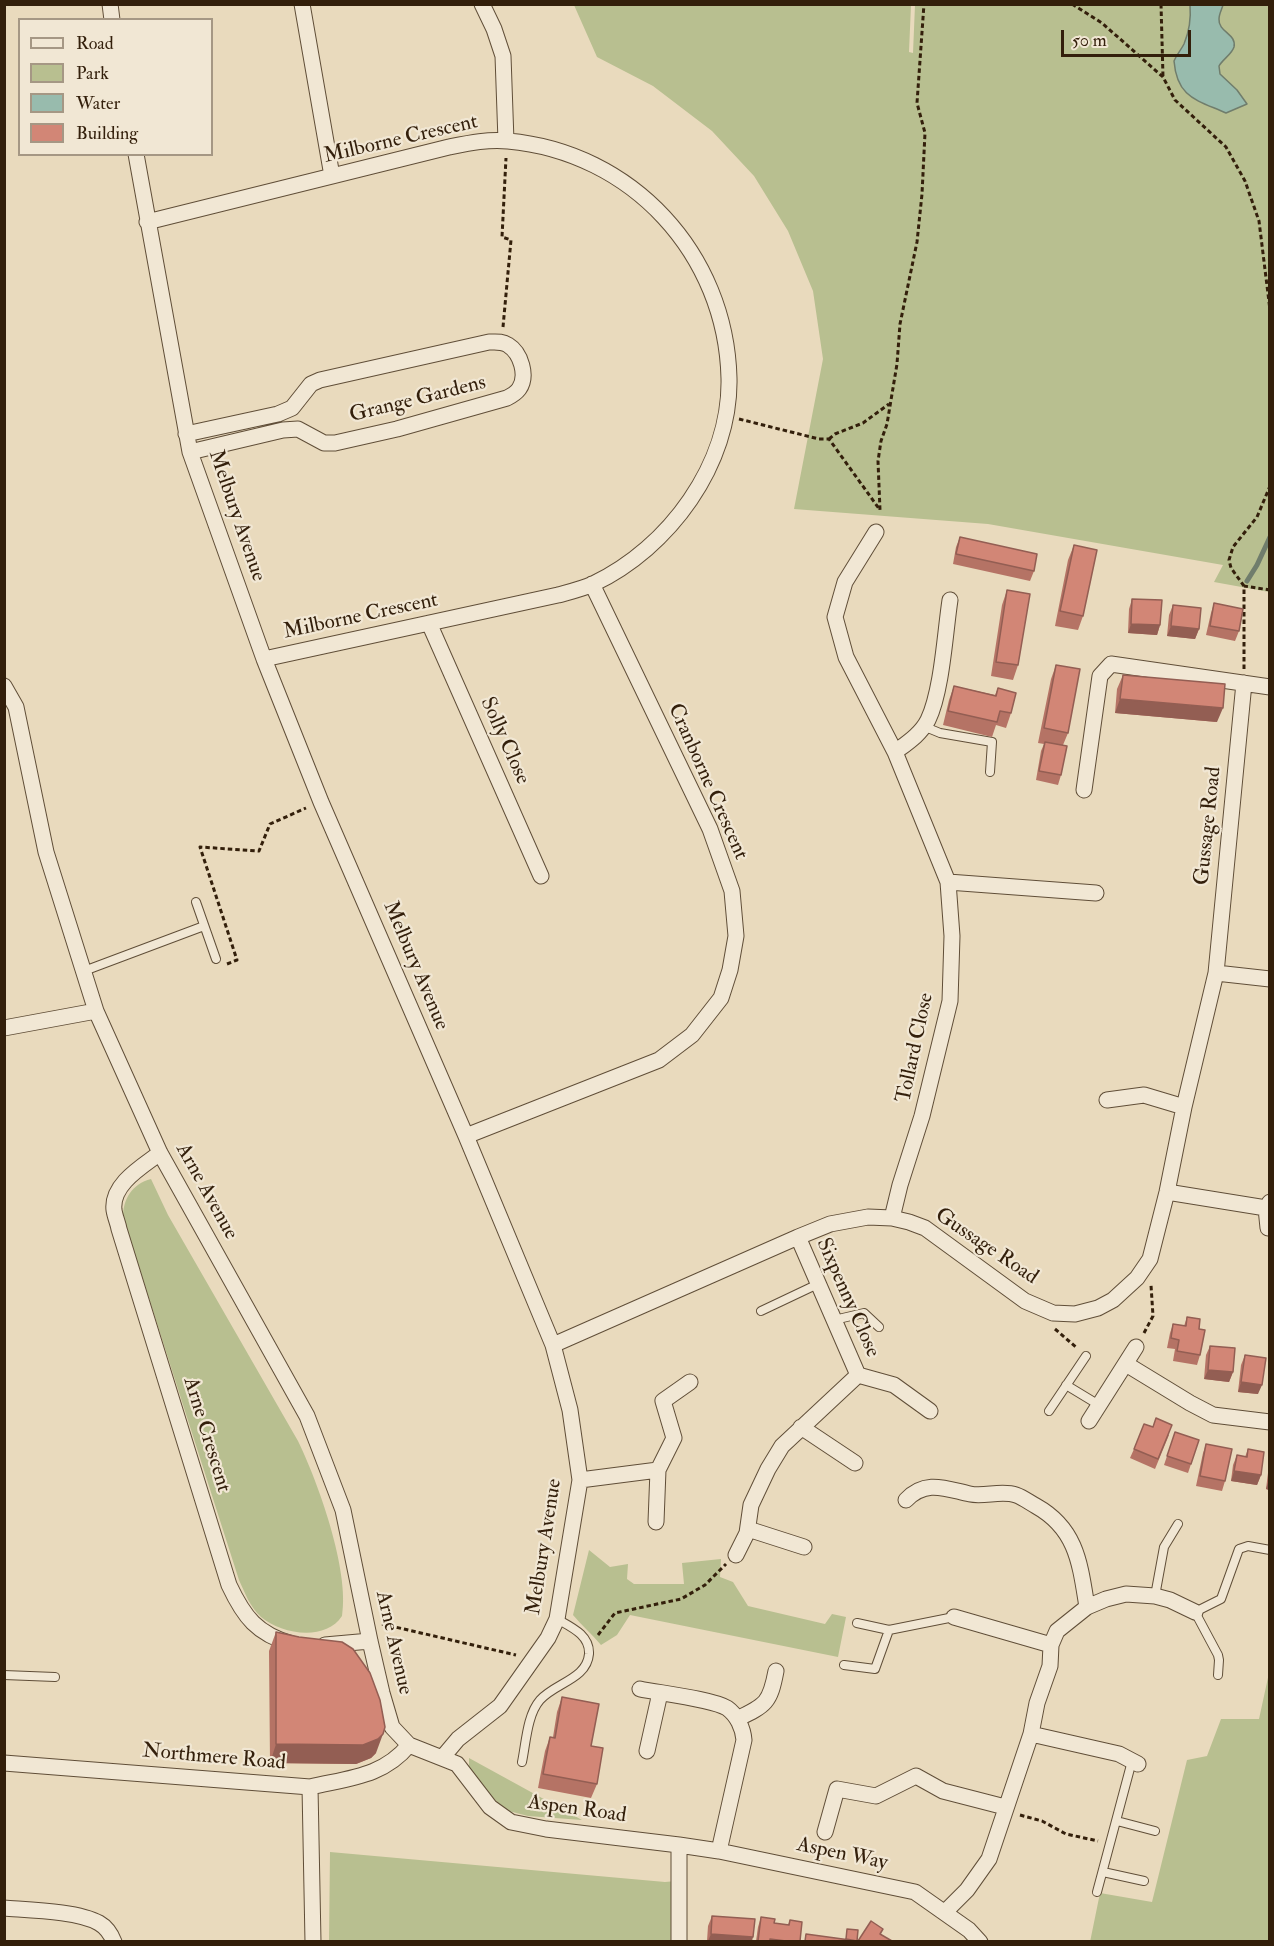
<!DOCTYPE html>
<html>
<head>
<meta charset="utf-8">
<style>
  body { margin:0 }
  #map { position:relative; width:1274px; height:1946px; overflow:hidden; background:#e9dabd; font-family:"IM FELL Double Pica",serif }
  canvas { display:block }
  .frame { position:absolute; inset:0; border:6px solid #331f0b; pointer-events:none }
  .legend { position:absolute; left:18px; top:18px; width:195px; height:138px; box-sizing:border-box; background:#f1e7d4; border:2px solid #a59784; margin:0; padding:8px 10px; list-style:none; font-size:18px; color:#331f0b }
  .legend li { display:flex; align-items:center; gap:12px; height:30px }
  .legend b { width:30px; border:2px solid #a59784 }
  .scale { position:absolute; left:1061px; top:30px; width:130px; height:27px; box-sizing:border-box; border:3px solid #331f0b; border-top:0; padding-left:8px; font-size:18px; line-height:21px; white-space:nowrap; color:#331f0b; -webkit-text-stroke:4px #f1e7d4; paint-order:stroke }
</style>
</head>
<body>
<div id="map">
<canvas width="1274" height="1946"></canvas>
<div class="frame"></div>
<ul class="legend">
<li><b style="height:8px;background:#f1e7d4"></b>Road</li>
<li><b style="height:16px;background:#b8bf90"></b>Park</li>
<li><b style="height:16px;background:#98bbad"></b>Water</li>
<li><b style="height:16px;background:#d28676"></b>Building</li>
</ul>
<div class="scale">50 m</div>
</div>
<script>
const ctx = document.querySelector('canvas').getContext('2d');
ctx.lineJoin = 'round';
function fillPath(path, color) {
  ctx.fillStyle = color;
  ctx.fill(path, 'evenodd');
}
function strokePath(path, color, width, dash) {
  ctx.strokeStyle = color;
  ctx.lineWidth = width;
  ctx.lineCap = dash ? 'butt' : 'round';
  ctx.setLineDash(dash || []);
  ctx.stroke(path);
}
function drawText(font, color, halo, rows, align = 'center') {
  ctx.font = font + ' "IM FELL Double Pica",serif';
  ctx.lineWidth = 4.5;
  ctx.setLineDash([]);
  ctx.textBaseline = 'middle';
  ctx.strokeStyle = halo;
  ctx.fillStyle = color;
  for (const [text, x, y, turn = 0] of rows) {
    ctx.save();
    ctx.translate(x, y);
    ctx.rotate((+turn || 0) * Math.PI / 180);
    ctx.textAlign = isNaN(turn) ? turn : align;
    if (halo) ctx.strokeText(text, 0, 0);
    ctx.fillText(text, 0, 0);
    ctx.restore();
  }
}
fillPath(new Path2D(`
  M 574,5 L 911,5 L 909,52 L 913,53 L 915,5 L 1269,5 L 1269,592 L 1214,582 L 1223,565 L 988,524 L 794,509 L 823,359 L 813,291 L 788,231 L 754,176 L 712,131 L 653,86 L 597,57 Z
  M 151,1179 L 168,1215 L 298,1441 C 318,1482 350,1571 342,1616 C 325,1642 281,1634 261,1617 C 250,1607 245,1593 239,1580 L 123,1217 C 123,1199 132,1184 151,1179 Z
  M 589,1550 L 610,1567 L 628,1564 L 627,1579 L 634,1584 L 684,1584 L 682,1563 L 721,1559 L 720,1577 L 733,1582 L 748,1606 L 825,1624 L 832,1614 L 846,1617 L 838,1657 L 630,1615 L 617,1635 L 601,1645 C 592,1634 582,1626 573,1615 Z
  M 1269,1673 L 1269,1941 L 1090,1942 L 1100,1893 L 1152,1902 L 1187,1760 L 1207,1756 L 1221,1719 L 1259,1719 Z
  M 469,1758 L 582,1820 L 528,1816 L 505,1810 L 489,1794 L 469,1769 Z
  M 330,1852 L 665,1882 L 676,1881 L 674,1941 L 329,1942 Z`), '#b8bf90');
const water = new Path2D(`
  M 1190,5 L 1223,5 C 1222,9 1219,14 1219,19 C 1218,32 1237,34 1234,47 C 1232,54 1223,59 1219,66 L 1220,74 L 1237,90 L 1247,104 L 1226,113 C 1197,100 1177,98 1174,61 C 1177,54 1181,50 1184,44 C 1189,32 1191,17 1190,5 Z`);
fillPath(water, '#98bbad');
strokePath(water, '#707d6c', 1.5);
strokePath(new Path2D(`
  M 1247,581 L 1257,565 L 1270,537`), '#707d6c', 5);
const service = new Path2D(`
  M 923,726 L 940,733 L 992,742 L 990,772
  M 196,902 L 216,959
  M 84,971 L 204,926
  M 761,1311 L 818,1284
  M 834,1320 L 864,1313 L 879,1327
  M 1066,1385 L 1099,1405
  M 1049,1411 L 1086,1356
  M 1155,1596 L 1164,1547 L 1178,1524
  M 857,1623 L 889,1630 L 954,1617
  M 844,1665 L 875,1669 L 889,1630
  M 4,1675 L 55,1677
  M 1218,1675 L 1219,1660 L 1218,1655 L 1195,1612 L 1221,1599 L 1239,1549 L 1248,1546 L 1270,1550
  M 522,1762 C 526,1743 527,1715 540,1700 C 555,1683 587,1679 589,1654 C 590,1635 571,1627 557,1619
  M 1117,1821 L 1155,1831
  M 1103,1872 L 1144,1881
  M 1097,1892 L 1132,1761`);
const minor = new Path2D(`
  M 110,4 L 112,20
  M 302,4 L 332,176
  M 482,4 L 494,29 L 503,56 L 506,141
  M 136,154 L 190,452 L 264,659 L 321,802 L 466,1136 L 553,1345 L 570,1410 L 580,1480 L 557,1619 L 548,1638 L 500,1706 L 458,1739 L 442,1758
  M 147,222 L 449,147 C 469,143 488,139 508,141 C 632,152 726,254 729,378 C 731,464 669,548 593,584 C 582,589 569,592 558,595 L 264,659
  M 186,434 L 278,414 L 292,408 L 311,384 L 320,380 L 489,342 C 496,342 502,341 508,345 C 521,353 528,376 519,389 C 516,393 511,396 507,398 L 397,429 L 335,443 L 324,443 L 298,429 L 283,430 L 190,452
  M 876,532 L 845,582 L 835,617 L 846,657 L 895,752 L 948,882 L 952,936 L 950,1001 L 922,1116 L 900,1185 L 892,1218
  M 429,623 L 541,876
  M 4,686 L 16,707 L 46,852 L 96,1011 L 160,1153 L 307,1416 L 343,1510 L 370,1641 L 382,1693 L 392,1727 L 409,1745 L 457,1764 L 490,1807 L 511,1822 L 546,1829 L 679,1845 L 679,1942
  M 895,752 C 907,743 921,734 928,720 C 942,691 945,633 950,600
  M 1084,790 L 1100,676 L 1111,664 L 1270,687
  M 948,882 L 1096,893
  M 1216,973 L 1270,979
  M 4,1028 L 96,1011
  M 1107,1100 L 1144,1095 L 1184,1107
  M 466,1136 L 659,1060 L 692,1035 L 721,998 L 730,970 L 736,936 L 732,891 L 710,829 L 592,584
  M 160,1153 C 143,1166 111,1184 114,1210 C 115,1217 118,1223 119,1229 L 229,1585 C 244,1617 257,1634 292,1644
  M 1167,1192 L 1266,1208
  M 1268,1228 L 1266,1208 L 1270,1202
  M 553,1345 L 798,1237 L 830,1224 L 868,1217 L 892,1218 L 909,1222 L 925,1228 L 1025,1301 L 1053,1313 L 1075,1314 L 1098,1308 L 1113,1300 L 1137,1278 L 1150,1259 L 1167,1192 L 1184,1107 L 1216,973 L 1244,683
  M 1126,1364 L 1190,1403 L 1213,1415 L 1270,1422
  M 858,1375 L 894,1385 L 930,1411
  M 1089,1421 L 1136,1347
  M 801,1427 L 855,1463
  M 658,1470 L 674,1438 L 663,1401 L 690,1382
  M 580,1480 L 658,1470 L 656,1522
  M 906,1500 C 926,1479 946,1489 970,1494 C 984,1497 1002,1490 1016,1495 C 1022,1497 1029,1502 1036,1506 C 1077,1529 1080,1564 1087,1607
  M 748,1529 L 804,1547
  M 736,1555 L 747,1533 L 751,1505 L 768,1469 L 782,1446 L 858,1375 L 798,1237
  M 954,1617 L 1051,1645
  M 325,1645 L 370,1641
  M 640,1689 C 659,1693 712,1699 727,1708 C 737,1715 743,1728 744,1740 L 719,1851
  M 737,1719 C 766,1705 770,1703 776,1671
  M 1031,1734 L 1119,1754 L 1138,1764
  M 647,1751 L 660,1693
  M 4,1763 L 310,1787 C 348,1778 383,1777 409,1745
  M 310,1787 L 313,1942
  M 825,1832 L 837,1789 L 876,1796 L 916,1776 L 943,1791 L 1005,1807
  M 679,1845 L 719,1851 L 915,1892 L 969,1930 L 980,1942
  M 4,1908 C 29,1910 78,1911 99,1923 C 106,1927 111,1934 114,1942
  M 945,1912 L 967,1890 L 989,1859 L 1031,1734 L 1037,1703 L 1050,1666 L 1051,1645 L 1057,1631 L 1087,1607 L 1106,1599 L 1126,1594 L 1155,1596 L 1170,1600 L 1195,1612`);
strokePath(service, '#604e38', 10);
strokePath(minor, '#604e38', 17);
strokePath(new Path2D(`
  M 1072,4 L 1102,23 L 1163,77 L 1175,100 L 1226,147 L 1245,181 L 1259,221 L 1270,310
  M 1161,4 L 1163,77
  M 503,327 L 511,240 L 502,237 L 506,158
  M 739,419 L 819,439 L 829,439 L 880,510 L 878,461 L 881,441 L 887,424 L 897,364 L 900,324 L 917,242 L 922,194 L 925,133 L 917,103 L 924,4
  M 829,439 L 835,434 L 863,423 L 889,404
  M 1244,586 L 1231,568 L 1229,560 L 1233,547 L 1257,517 L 1270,486
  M 1244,669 L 1244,586 L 1270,590
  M 227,964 L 237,960 L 200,847 L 259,851 L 270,824 L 306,808
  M 1055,1329 L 1077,1348
  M 1144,1333 L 1153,1316 L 1151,1285
  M 382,1624 L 516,1655
  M 598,1635 L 615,1613 L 681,1599 L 705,1585 L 726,1564
  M 1020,1815 L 1042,1821 L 1066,1834 L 1098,1841`), '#331f0b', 3, [4.5, 3]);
strokePath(service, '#f1e7d4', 8);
strokePath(minor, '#f1e7d4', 15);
fillPath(new Path2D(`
  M 960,537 L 1034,571 L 1030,581 L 953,564 L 956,547 Z
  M 1074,545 L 1083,616 L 1078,630 L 1055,626 L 1068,560 Z
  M 1007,590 L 1018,665 L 1013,680 L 991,676 L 1002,605 Z
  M 1132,599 L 1160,625 L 1157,635 L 1128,633 L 1129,609 Z
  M 1214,603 L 1239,631 L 1235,641 L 1206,635 L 1211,613 Z
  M 1173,605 L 1199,629 L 1195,639 L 1167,636 L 1169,615 Z
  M 1056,665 L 1068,733 L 1063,745 L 1061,775 L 1058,785 L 1036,780 L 1041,751 L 1044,744 L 1038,743 L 1051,679 Z
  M 1123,675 L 1217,722 L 1115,713 L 1117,689 Z
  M 954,686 L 995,695 L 998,688 L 1011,713 L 1006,728 L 996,725 L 992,737 L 943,725 L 949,700 Z
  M 1187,1317 L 1199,1329 L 1200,1355 L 1197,1365 L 1173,1361 L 1175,1349 L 1167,1348 L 1170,1333 L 1173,1324 L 1184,1326 Z
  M 1210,1346 L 1233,1372 L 1229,1382 L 1204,1379 L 1206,1355 Z
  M 1245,1355 L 1258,1394 L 1238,1392 L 1241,1365 Z
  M 1153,1427 L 1169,1435 L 1155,1469 L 1130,1458 L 1134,1449 Z
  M 1175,1432 L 1199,1440 L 1188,1473 L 1164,1465 Z
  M 1206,1444 L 1225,1481 L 1222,1491 L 1196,1486 L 1203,1453 Z
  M 1248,1449 L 1261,1475 L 1257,1485 L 1231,1481 L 1233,1465 L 1237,1455 L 1245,1457 Z
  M 1269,1465 L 1269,1490 L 1266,1489 Z
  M 276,1632 L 376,1753 L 371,1758 L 356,1764 L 270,1763 L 269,1651 Z
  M 562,1697 L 591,1746 L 597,1784 L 591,1798 L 538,1788 L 545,1751 L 550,1737 L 553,1737 L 557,1712 Z
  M 712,1916 L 752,1941 L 707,1941 L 708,1926 Z
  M 761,1917 L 774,1923 L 788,1925 L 790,1920 L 800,1941 L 756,1941 L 758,1927 Z`), '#b57365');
fillPath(new Path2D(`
  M 1131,624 L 1160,625 L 1157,635 L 1128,633 Z
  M 1171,626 L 1199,629 L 1195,639 L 1167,636 Z
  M 1120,699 L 1223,708 L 1217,722 L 1115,713 Z
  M 1208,1370 L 1233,1372 L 1229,1382 L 1204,1379 Z
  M 1241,1382 L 1262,1385 L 1258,1394 L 1238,1392 Z
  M 1234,1471 L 1261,1475 L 1257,1485 L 1231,1481 Z
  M 1269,1479 L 1269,1490 L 1266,1489 Z
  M 383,1734 L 376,1753 L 371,1758 L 356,1764 L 270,1763 L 276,1744 Z
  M 711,1934 L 753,1937 L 752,1941 L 708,1941 Z`), '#935e53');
const building = new Path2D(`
  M 960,537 L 1037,554 L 1034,571 L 956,554 Z
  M 1074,545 L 1097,550 L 1083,616 L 1060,611 Z
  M 1007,590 L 1030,594 L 1018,665 L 996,662 Z
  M 1132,599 L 1162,600 L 1160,625 L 1131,624 Z
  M 1214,603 L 1243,609 L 1239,631 L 1210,626 Z
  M 1173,605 L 1201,608 L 1199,629 L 1171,626 Z
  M 1056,665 L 1080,669 L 1068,733 L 1044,728 Z
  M 1123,675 L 1225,684 L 1223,708 L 1120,699 Z
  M 954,686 L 996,696 L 998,688 L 1016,693 L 1011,713 L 1000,711 L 997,722 L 948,711 Z
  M 1045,742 L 1067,746 L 1061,775 L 1039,771 Z
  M 1187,1317 L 1200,1319 L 1199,1329 L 1205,1330 L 1200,1355 L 1177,1351 L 1179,1340 L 1171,1338 L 1173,1324 L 1186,1326 Z
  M 1210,1346 L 1235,1348 L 1233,1372 L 1208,1370 Z
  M 1245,1355 L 1266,1358 L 1262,1385 L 1241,1382 Z
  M 1156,1418 L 1172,1425 L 1158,1459 L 1134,1449 L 1144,1424 L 1153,1427 Z
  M 1175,1432 L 1199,1440 L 1191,1464 L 1167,1456 Z
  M 1206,1444 L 1232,1449 L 1225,1481 L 1200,1476 Z
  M 1248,1449 L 1264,1452 L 1261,1475 L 1234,1471 L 1237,1455 L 1247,1457 Z
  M 276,1632 L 299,1637 L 342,1642 L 353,1649 L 370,1673 L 380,1700 L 385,1727 L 383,1734 L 378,1739 L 363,1745 L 276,1744 Z
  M 562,1697 L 599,1704 L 591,1746 L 603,1748 L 597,1784 L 543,1774 L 550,1737 L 555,1738 Z
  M 712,1916 L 755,1919 L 753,1937 L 711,1934 Z
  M 761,1917 L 775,1919 L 774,1923 L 789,1925 L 790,1920 L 802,1922 L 800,1941 L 786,1941 L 770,1939 L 770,1941 L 758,1941 Z
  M 871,1921 L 883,1929 L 880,1934 L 892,1941 L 858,1941 Z
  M 847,1929 L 858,1930 L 857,1941 L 846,1939 Z
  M 806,1934 L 850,1940 L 850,1941 L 805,1941 Z`);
fillPath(building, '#d28676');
strokePath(building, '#935e53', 1.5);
drawText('21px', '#331f0b', '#f1e7d4', [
  ["Milborne Crescent",401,140,-13],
  ["Grange Gardens",418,400,-14],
  ["Melbury Avenue",236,516,71],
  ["Milborne Crescent",361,617,-12],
  ["Solly Close",504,741,66],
  ["Cranborne Crescent",707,782,66],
  ["Gussage Road",1209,826,-84],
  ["Melbury Avenue",415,966,67],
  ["Tollard Close",916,1048,-78],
  ["Arne Avenue",206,1192,61],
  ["Gussage Road",986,1247,34],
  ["Sixpenny Close",847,1298,66],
  ["Arne Crescent",206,1435,73],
  ["Melbury Avenue",545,1547,-81],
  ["Arne Avenue",393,1643,77],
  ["Northmere Road",214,1758,5],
  ["Aspen Road",577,1810,8],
  ["Aspen Way",842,1855,12]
]);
</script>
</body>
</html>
